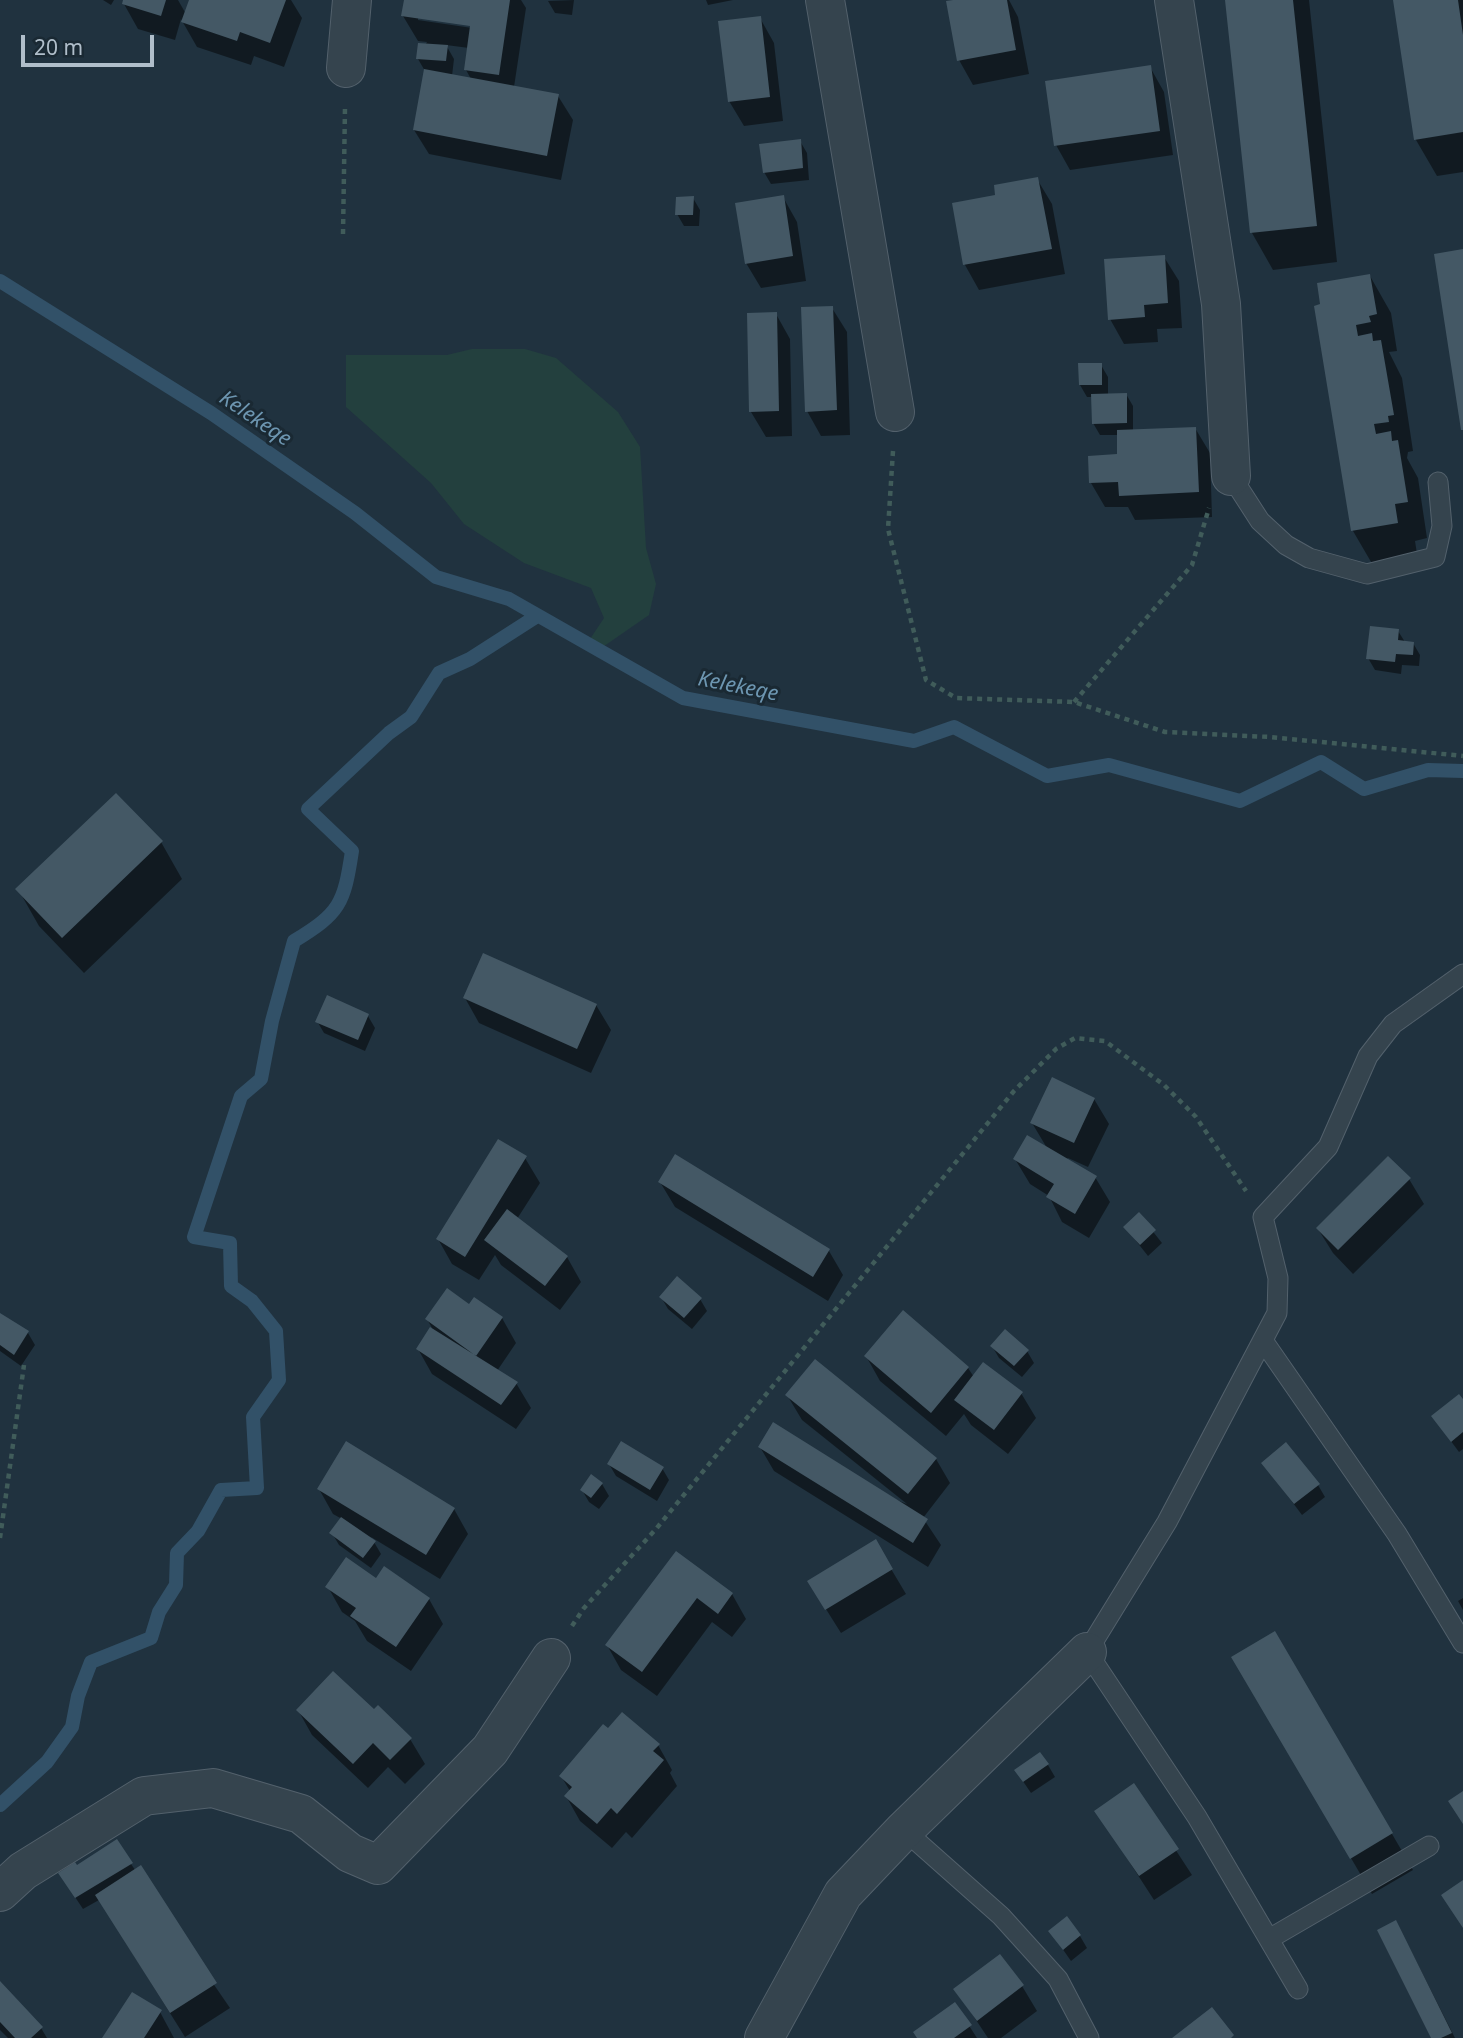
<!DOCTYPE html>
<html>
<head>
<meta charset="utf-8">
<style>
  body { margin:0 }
  #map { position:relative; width:1463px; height:2038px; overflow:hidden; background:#20323f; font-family:"Noto Sans",sans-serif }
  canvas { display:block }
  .scale { position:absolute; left:21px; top:35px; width:133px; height:32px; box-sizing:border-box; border:4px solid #b0beca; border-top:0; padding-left:9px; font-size:21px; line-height:24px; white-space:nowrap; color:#b0beca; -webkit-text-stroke:5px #1a2933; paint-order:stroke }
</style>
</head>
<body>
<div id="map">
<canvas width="1463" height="2038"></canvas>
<div class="scale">20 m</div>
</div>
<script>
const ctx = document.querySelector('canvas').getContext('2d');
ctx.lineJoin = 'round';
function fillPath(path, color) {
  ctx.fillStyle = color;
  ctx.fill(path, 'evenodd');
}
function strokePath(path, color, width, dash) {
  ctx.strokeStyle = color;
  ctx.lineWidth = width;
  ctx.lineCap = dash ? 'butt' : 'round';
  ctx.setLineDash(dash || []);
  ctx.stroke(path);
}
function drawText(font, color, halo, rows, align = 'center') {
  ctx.font = font + ' "Noto Sans",sans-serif';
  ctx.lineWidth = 6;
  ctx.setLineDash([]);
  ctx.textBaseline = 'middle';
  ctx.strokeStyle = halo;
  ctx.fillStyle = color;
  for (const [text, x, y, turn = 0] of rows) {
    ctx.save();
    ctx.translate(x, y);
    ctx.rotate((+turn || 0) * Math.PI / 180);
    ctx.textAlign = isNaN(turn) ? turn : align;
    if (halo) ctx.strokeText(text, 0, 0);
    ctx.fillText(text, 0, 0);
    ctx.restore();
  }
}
fillPath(new Path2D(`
  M 472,349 L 525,349 L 556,358 L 618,412 L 640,447 L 646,548 L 656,584 L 649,615 L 597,651 L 586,645 L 604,618 L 591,588 L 524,563 L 464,524 L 431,483 L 346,407 L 346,355 L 447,355 Z`), '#23403e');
fillPath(new Path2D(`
  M 103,0 L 114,0 L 111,5 Z
  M 125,0 L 178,0 L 186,14 L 191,0 L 291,0 L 302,18 L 284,67 L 254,56 L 251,65 L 197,47 L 181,19 L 175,40 L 138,29 L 124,4 Z
  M 406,0 L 521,0 L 526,8 L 514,87 L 558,96 L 573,120 L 561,180 L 429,154 L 414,130 L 425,71 L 418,59 L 427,42 L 418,41 L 403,16 ZM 418,17 L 479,25 L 479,29 L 418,20 ZM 446,45 L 469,48 L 466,70 L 471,79 L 452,76 L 454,59 Z
  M 574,0 L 572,15 L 555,13 L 548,1 Z
  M 706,0 L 733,0 L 708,5 Z
  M 963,0 L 1009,0 L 1018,17 L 1029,74 L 973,85 L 959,60 Z
  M 1227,0 L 1309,0 L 1337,262 L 1273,270 L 1252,233 Z
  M 1395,0 L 1463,0 L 1463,172 L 1437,176 L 1416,140 Z
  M 760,18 L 774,43 L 783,121 L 744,126 L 729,101 Z
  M 1150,67 L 1164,92 L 1173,155 L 1070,170 L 1056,145 Z
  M 800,141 L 807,153 L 809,180 L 771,184 L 764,172 Z
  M 1037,179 L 1052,204 L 1065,274 L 979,290 L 965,265 L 954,205 L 997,197 Z
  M 783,197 L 797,222 L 806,281 L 761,288 L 746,263 Z
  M 693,198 L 700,210 L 699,226 L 684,226 L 677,214 Z
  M 1164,257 L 1179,281 L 1182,328 L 1157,329 L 1158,342 L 1124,344 L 1110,319 Z
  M 1370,276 L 1391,313 L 1397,351 L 1389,352 L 1402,378 L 1413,451 L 1408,452 L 1407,458 L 1418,478 L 1427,538 L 1415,541 L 1418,560 L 1374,567 L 1353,531 L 1316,307 Z
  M 832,308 L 847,332 L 850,435 L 821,436 L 807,411 Z
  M 776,314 L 790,339 L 792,436 L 766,437 L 751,412 Z
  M 1101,365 L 1108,377 L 1108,395 L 1126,394 L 1133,406 L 1133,431 L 1195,428 L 1210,453 L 1212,517 L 1135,520 L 1128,507 L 1105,507 L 1091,483 L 1119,456 L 1118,435 L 1100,435 L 1093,423 L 1093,397 L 1087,397 L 1080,385 Z
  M 1398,631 L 1405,642 L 1413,643 L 1420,655 L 1419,666 L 1402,665 L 1401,674 L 1375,670 L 1368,658 Z
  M 161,842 L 182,879 L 84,973 L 39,926 L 18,889 Z
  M 465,998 L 596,1005 L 611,1030 L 591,1073 L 479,1023 Z
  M 368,1016 L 375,1028 L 365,1051 L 324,1033 L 317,1021 Z
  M 1094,1099 L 1109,1124 L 1088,1167 L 1068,1158 L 1066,1160 L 1095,1177 L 1110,1202 L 1089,1238 L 1062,1222 L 1049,1196 L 1030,1184 L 1015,1159 L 1047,1148 L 1032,1123 Z
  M 525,1158 L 540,1183 L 517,1219 L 567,1257 L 581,1282 L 560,1310 L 501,1265 L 495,1255 L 479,1280 L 452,1264 L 438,1239 Z
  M 1409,1179 L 1424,1204 L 1353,1274 L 1333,1253 L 1318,1229 Z
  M 660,1182 L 829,1251 L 843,1275 L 828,1301 L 675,1207 Z
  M 1139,1214 L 1162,1243 L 1148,1256 L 1125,1227 Z
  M 661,1297 L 700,1299 L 707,1311 L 692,1329 L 668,1309 Z
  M 470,1306 L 502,1318 L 516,1343 L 497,1371 L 516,1383 L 531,1408 L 516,1429 L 432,1374 L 418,1349 L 432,1328 L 427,1319 Z
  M 0,1317 L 28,1333 L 35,1345 L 21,1366 L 0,1351 Z
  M 992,1346 L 1027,1351 L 1034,1363 L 1022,1377 L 999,1358 Z
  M 866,1356 L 968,1368 L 974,1377 L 1021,1393 L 1036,1418 L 1008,1454 L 971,1425 L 964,1414 L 946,1436 L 880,1381 Z
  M 787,1395 L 936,1459 L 950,1483 L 923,1518 L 941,1545 L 928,1567 L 774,1471 L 760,1447 L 907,1504 L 802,1420 Z
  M 1463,1402 L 1463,1449 L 1459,1452 L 1433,1417 Z
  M 1263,1463 L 1318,1485 L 1325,1497 L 1302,1515 Z
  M 609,1464 L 662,1468 L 669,1480 L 657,1501 L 616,1476 Z
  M 602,1484 L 609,1496 L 599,1509 L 589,1502 L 582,1490 Z
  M 319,1489 L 454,1509 L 468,1534 L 440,1579 L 371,1537 L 381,1554 L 371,1568 L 339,1545 L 332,1533 L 342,1519 L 333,1514 Z
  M 875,1542 L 906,1594 L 841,1633 L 824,1606 Z
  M 676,1553 L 732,1594 L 746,1619 L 732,1637 L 712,1622 L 657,1696 L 621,1670 L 607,1645 Z
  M 376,1580 L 429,1599 L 443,1624 L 411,1671 L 367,1641 L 355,1621 L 342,1612 L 328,1587 Z
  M 1463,1598 L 1463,1610 L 1458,1601 Z
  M 1275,1633 L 1413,1870 L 1372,1894 L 1234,1658 Z
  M 298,1710 L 374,1712 L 410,1739 L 425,1764 L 405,1784 L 388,1767 L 368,1788 L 312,1735 Z
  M 658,1745 L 672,1770 L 670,1773 L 677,1786 L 632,1838 L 626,1832 L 612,1848 L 580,1821 L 566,1796 L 570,1791 L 561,1776 Z
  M 1048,1765 L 1055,1777 L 1031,1793 L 1016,1771 Z
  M 1134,1786 L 1192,1875 L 1154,1900 L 1097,1812 Z
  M 131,1864 L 230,2008 L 185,2037 L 99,1900 L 83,1909 L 67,1885 L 77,1868 Z
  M 1395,1922 L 1409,1947 L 1455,2038 L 1433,2038 Z
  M 1050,1931 L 1080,1936 L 1087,1948 L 1071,1961 Z
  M 0,1983 L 41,2028 L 47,2038 L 8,2038 L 0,2030 Z
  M 1022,1986 L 1037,2011 L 1001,2038 L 988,2038 L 956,1990 Z
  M 955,2004 L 977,2038 L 918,2038 Z
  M 160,2012 L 174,2038 L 105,2038 Z`), '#0007');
strokePath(new Path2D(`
  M 0,281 L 211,413 L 355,513 L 436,577 L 509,599 L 683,698 L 914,741 L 954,727 L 1047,776 L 1109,765 L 1240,801 L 1321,762 L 1364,789 L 1428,770 L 1463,771
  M 0,1805 L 47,1762 L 72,1727 L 78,1696 L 91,1662 L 151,1638 L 159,1612 L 176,1585 L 177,1553 L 198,1531 L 221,1490 L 257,1488 L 253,1417 L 279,1380 L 276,1331 L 252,1301 L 231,1286 L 230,1243 L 194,1237 L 241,1096 L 261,1079 L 272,1021 L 294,941 C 340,913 344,904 352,851 L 308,809 L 389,733 L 411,717 L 439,673 L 470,659 L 537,616`), '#325168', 14);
fillPath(new Path2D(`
  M 123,0 L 166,0 L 161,16 L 122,4 Z
  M 189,0 L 286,0 L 270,43 L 240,32 L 237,41 L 181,22 Z
  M 404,0 L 510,0 L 499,75 L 464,70 L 470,26 L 401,16 Z
  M 953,0 L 1007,0 L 1016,50 L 957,61 L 946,1 Z
  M 1225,0 L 1293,0 L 1317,226 L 1250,233 Z
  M 1393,0 L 1458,0 L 1463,35 L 1463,132 L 1414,140 Z
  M 761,16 L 770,97 L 728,102 L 718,21 Z
  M 418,43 L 448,45 L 446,61 L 416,59 Z
  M 1151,65 L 1160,131 L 1054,146 L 1045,81 Z
  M 424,69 L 559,94 L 547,156 L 413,130 Z
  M 801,139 L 803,168 L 763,173 L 759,144 Z
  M 1038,177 L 1052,249 L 963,265 L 952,203 L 995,195 L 994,185 Z
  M 784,195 L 793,256 L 745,264 L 735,203 Z
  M 694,196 L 693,215 L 675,215 L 676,197 Z
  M 1463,249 L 1463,430 L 1461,430 L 1434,254 Z
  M 1165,255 L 1168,303 L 1144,305 L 1145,317 L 1108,320 L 1104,259 Z
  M 1370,274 L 1377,314 L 1369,316 L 1371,322 L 1356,325 L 1358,336 L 1372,333 L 1373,341 L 1381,340 L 1394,415 L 1388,416 L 1389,422 L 1374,424 L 1376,434 L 1391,431 L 1392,441 L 1398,440 L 1408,502 L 1395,504 L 1398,523 L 1351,531 L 1314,306 L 1320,304 L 1317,283 Z
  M 833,306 L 837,410 L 805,412 L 801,307 Z
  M 777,312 L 779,411 L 749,412 L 747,313 Z
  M 1078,363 L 1102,363 L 1102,385 L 1079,385 Z
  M 1127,393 L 1127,423 L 1092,424 L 1091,394 Z
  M 1196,427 L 1199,492 L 1119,496 L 1118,482 L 1089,483 L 1088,456 L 1117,454 L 1117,430 Z
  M 1370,626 L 1399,629 L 1398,640 L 1414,642 L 1413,655 L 1396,654 L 1395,662 L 1366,659 Z
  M 116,793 L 163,841 L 62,938 L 15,889 Z
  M 483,953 L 597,1004 L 577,1049 L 463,998 Z
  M 327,995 L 369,1014 L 358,1040 L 315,1022 Z
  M 1052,1077 L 1095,1098 L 1074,1143 L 1030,1123 Z
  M 1027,1135 L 1097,1176 L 1075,1214 L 1046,1197 L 1054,1184 L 1013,1159 Z
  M 498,1139 L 527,1156 L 465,1257 L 436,1239 Z
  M 675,1154 L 830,1249 L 813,1277 L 658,1182 Z
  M 1388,1156 L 1411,1178 L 1338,1250 L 1316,1228 Z
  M 507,1209 L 568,1256 L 545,1286 L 484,1240 Z
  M 1139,1212 L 1156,1230 L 1140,1245 L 1123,1227 Z
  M 677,1276 L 702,1298 L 684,1318 L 659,1297 Z
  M 447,1288 L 469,1304 L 474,1297 L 503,1317 L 476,1356 L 425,1319 Z
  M 903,1310 L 969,1367 L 931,1413 L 864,1356 Z
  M 0,1313 L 29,1331 L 14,1355 L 0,1345 Z
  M 430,1327 L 518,1382 L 501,1405 L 416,1349 Z
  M 1005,1329 L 1029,1350 L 1014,1366 L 990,1346 Z
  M 815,1359 L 937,1458 L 908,1494 L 785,1395 Z
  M 983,1362 L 1023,1392 L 994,1430 L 954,1400 Z
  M 1459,1394 L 1463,1399 L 1463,1432 L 1451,1442 L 1431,1416 Z
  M 773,1422 L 928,1519 L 913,1543 L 758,1447 Z
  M 346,1441 L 455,1508 L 426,1555 L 317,1489 Z
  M 621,1441 L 664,1467 L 650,1490 L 607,1464 Z
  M 1286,1442 L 1320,1484 L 1294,1504 L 1261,1463 Z
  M 591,1474 L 603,1483 L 591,1498 L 580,1490 Z
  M 341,1517 L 376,1541 L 363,1558 L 329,1533 Z
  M 876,1539 L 893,1569 L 825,1610 L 807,1581 Z
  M 676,1551 L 733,1593 L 718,1614 L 697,1598 L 642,1672 L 605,1645 Z
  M 346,1557 L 376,1578 L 384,1566 L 430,1598 L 396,1647 L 350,1616 L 356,1608 L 325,1587 Z
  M 1275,1631 L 1393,1833 L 1350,1859 L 1231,1657 Z
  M 333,1671 L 374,1709 L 378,1705 L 412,1738 L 390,1760 L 373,1743 L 353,1764 L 296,1710 Z
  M 622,1712 L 660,1744 L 653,1751 L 664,1760 L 617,1814 L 611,1808 L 597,1824 L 564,1796 L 572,1787 L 559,1776 L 603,1724 L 608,1728 Z
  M 1040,1752 L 1049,1764 L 1023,1782 L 1014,1770 Z
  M 1134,1783 L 1179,1849 L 1139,1876 L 1094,1811 Z
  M 1463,1791 L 1463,1824 L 1448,1801 Z
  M 117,1839 L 133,1863 L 75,1898 L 58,1873 L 75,1862 L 77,1865 Z
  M 141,1865 L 217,1983 L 170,2013 L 95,1895 Z
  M 1463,1880 L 1463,1928 L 1441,1895 Z
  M 1067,1916 L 1081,1935 L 1063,1950 L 1048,1931 Z
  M 1396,1920 L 1452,2033 L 1441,2038 L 1431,2038 L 1377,1930 Z
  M 1000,1954 L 1024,1985 L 977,2021 L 953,1989 Z
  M 0,1981 L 43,2027 L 31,2038 L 15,2038 L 0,2022 Z
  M 132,1992 L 162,2010 L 144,2038 L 102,2038 Z
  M 955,2002 L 972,2025 L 954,2038 L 917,2038 L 913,2032 Z
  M 1212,2007 L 1234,2035 L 1231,2038 L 1172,2038 Z`), '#445865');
const service = new Path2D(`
  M 1231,476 L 1260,521 L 1286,545 L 1309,558 L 1367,574 L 1435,557 L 1442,526 L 1438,482
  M 1264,1342 L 1397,1534 L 1463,1643
  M 904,1830 L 1001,1916 L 1058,1979 L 1089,2038
  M 1269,1939 L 1429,1846
  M 1298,1989 L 1197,1817 L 1087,1652 L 1167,1522 L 1277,1313 L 1278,1278 L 1263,1217 L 1328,1147 L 1368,1056 L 1393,1024 L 1463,974`);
const minor = new Path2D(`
  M 825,0 L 895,412
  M 1174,0 L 1221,304 L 1231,476
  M 346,68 L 352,0
  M 0,1892 L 23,1871 L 144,1796 L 213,1788 L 301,1814 L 350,1853 L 378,1865 L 490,1750 L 551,1658
  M 764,2038 L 843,1894 L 904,1830 L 1087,1652`);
strokePath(service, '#53616c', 21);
strokePath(minor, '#53616c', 40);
strokePath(new Path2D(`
  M 343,234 L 345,107
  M 893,451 L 888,529 L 926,680 L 956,698 L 1074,702 L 1165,732 L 1270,737 L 1463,756
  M 1074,702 L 1192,565 L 1209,508
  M 0,1538 L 24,1365
  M 572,1626 L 584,1608 L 656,1529 L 1014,1091 L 1056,1049 L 1075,1038 L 1105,1041 L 1164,1085 L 1196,1117 L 1246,1191`), '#405c5a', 4.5, [5, 5]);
strokePath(service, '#35444e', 19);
strokePath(minor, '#35444e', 38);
drawText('italic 21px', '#6d96b1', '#1a2933', [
  ["Kelekeqe",255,419,34],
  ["Kelekeqe",738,687,11]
]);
</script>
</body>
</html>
